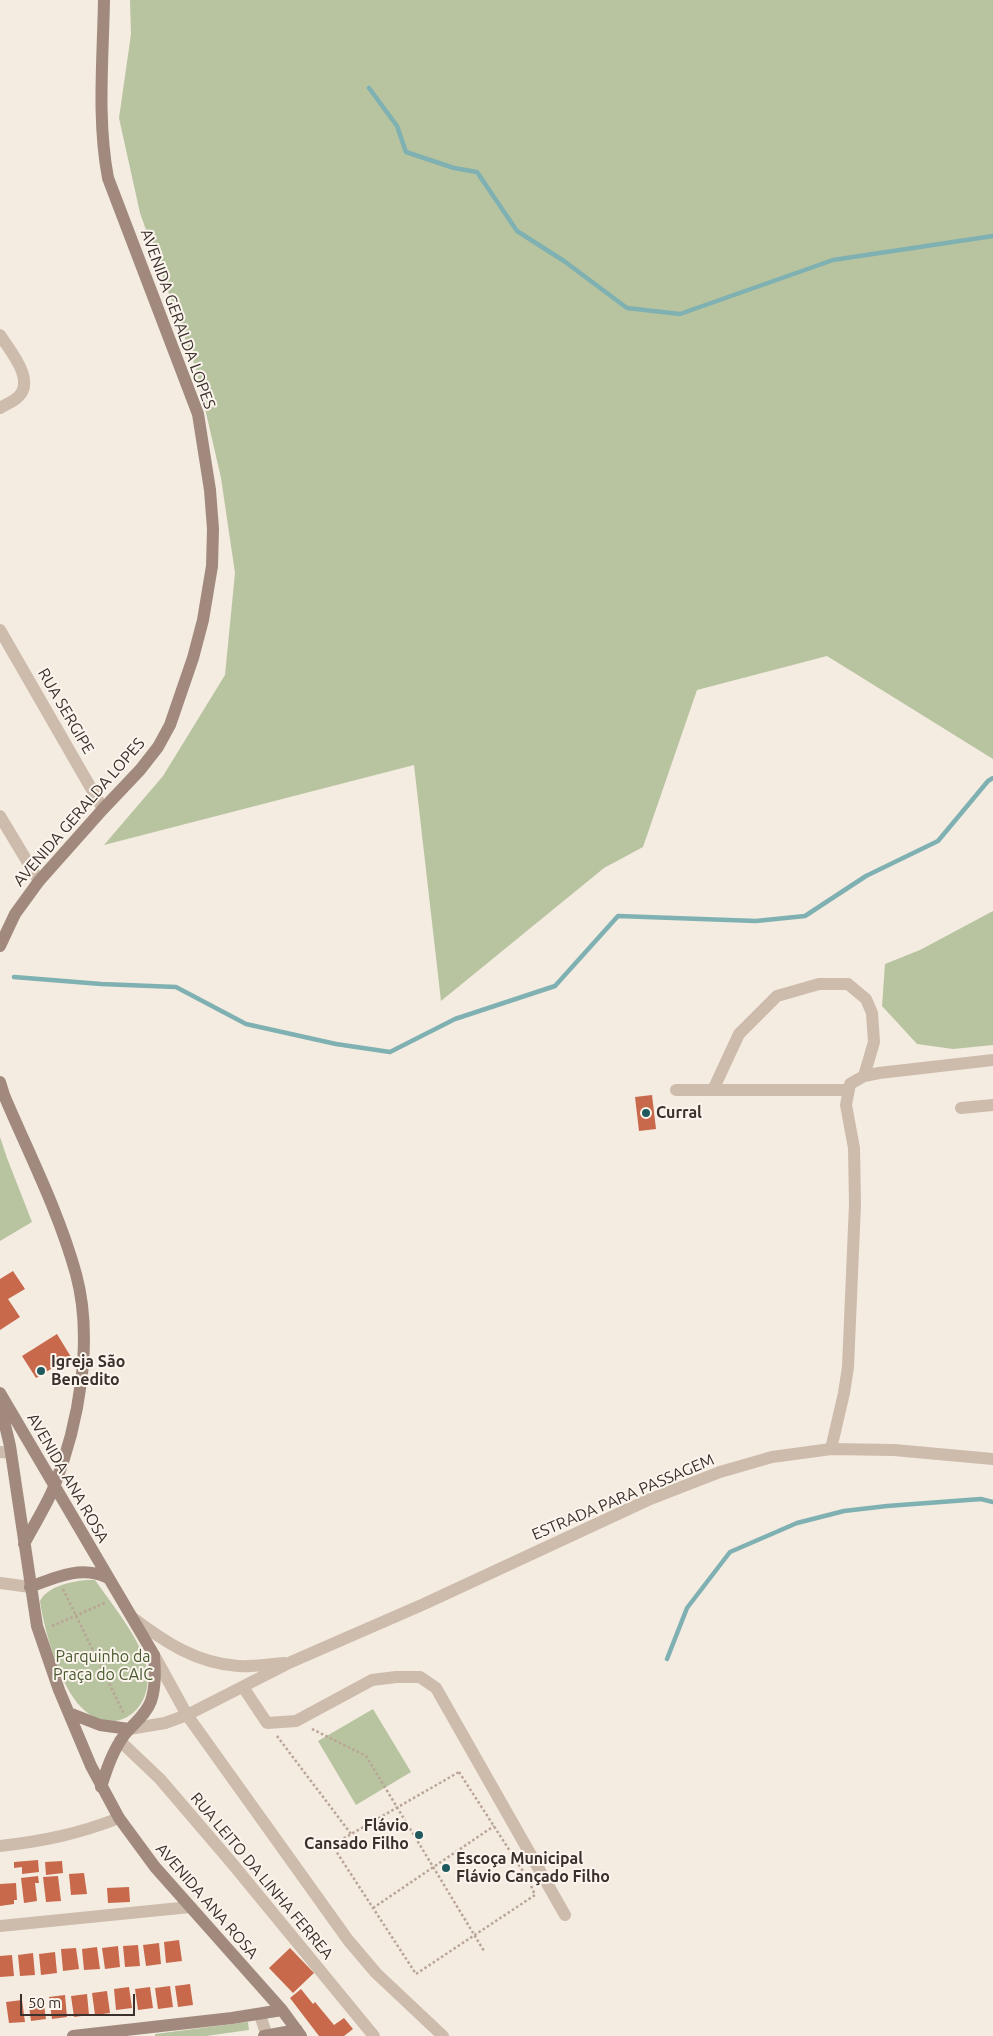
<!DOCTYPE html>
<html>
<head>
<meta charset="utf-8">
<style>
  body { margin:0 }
  #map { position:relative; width:993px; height:2036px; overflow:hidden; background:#f4ebe1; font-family:Ubuntu,sans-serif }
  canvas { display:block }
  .scale { position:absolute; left:20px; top:1994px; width:115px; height:22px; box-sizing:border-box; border:2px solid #3b302b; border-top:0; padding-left:6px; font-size:15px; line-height:18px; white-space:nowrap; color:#3b302b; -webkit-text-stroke:4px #fbf5ee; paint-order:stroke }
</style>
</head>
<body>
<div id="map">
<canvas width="993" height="2036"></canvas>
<div class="scale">50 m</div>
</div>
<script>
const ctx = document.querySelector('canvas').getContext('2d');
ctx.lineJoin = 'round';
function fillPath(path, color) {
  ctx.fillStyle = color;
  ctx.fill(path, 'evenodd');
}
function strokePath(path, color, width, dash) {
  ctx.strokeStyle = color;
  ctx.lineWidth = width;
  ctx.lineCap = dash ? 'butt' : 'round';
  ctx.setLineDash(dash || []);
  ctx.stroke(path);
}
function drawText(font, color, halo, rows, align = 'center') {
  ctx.font = font + ' Ubuntu,sans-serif';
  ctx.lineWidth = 4;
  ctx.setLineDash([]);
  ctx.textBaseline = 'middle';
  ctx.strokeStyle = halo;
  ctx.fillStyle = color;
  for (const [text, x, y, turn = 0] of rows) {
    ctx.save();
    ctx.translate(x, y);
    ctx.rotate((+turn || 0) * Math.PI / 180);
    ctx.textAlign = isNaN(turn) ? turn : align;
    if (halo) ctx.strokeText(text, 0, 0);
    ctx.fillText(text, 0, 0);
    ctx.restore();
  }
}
fillPath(new Path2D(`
  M 130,0 L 993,0 L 993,759 L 827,656 L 697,690 L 643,847 L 604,868 L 441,1001 L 414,765 L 104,845 L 163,776 L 225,675 L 235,573 L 221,478 L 196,369 L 140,213 L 119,118 L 131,34 Z
  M 993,911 L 993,1045 L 953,1049 L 917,1044 L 882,1006 L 885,964 L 920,950 Z
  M 0,1137 L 7,1158 L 32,1222 L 0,1241 Z
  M 86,1580 L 95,1580 C 111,1603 143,1642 147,1669 C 154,1711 113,1740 81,1707 C 60,1686 44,1630 40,1601 C 48,1586 70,1582 86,1580 Z
  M 373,1709 L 411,1772 L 356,1805 L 318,1741 Z
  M 248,2022 L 249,2030 L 206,2036 L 155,2036 L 155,2034 Z`), '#b8c4a0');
strokePath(new Path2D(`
  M 369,88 L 397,126 L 406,152 L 454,168 L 477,172 L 517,231 L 564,261 L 627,308 L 680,314 L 833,260 L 993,236
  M 14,977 L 101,984 L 176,987 L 246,1024 L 336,1044 L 390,1052 L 455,1019 L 555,986 L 618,916 L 756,921 L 805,916 L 866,876 L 938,841 L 988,781 L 993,778
  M 667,1659 L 687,1608 L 730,1552 L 797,1523 L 844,1511 L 887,1506 L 981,1499 L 993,1502`), '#7fb0b2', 4.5);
fillPath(new Path2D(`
  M 652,1095 L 656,1129 L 639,1131 L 635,1097 Z
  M 13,1271 L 25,1289 L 8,1299 L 20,1317 L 0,1330 L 0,1279 Z
  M 57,1334 L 71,1357 L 36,1378 L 22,1356 Z
  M 38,1860 L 39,1872 L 22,1874 L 22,1867 L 14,1868 L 14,1862 Z
  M 62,1861 L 63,1873 L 46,1875 L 45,1862 Z
  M 84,1873 L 87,1894 L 71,1895 L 69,1874 Z
  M 38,1876 L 39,1883 L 35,1883 L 37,1901 L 24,1903 L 21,1878 Z
  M 58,1876 L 61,1901 L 46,1902 L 43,1877 Z
  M 16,1883 L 17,1900 L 14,1900 L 14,1904 L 0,1906 L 0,1884 Z
  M 129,1887 L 130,1902 L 108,1903 L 107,1888 Z
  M 179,1940 L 182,1961 L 166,1963 L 164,1942 Z
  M 159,1943 L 161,1964 L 146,1966 L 143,1945 Z
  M 138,1945 L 140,1966 L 125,1967 L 123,1946 Z
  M 118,1946 L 120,1967 L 105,1969 L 102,1948 Z
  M 97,1947 L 100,1969 L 84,1970 L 82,1949 Z
  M 76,1948 L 79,1969 L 63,1971 L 61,1949 Z
  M 290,1948 L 314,1973 L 293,1993 L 269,1968 Z
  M 55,1952 L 57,1973 L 41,1975 L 39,1954 Z
  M 33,1953 L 35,1975 L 20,1976 L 18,1955 Z
  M 12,1955 L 14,1976 L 0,1977 L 0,1956 Z
  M 190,1984 L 193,2005 L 178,2007 L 175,1986 Z
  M 170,1986 L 173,2007 L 158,2009 L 155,1988 Z
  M 129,1987 L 132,2008 L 116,2010 L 114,1989 Z
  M 150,1987 L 153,2008 L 138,2010 L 135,1989 Z
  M 301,1989 L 313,2004 L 315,2002 L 334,2025 L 344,2018 L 353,2029 L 344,2036 L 319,2036 L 290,1998 Z
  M 107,1991 L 110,2013 L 95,2015 L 92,1993 Z
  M 87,1994 L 89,2015 L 74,2017 L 71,1996 Z
  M 65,1995 L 67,2017 L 52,2019 L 49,1997 Z
  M 43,1998 L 46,2019 L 31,2021 L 28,1999 Z
  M 22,2000 L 25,2022 L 9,2023 L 6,2002 Z`), '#c8694b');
strokePath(new Path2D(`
  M 63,1589 L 124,1714
  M 52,1626 L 107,1602
  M 312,1729 L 366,1756 L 484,1951
  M 277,1736 L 351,1834
  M 459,1772 L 528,1879 L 535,1895 L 416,1974 L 332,1845 Z
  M 373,1908 L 494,1826`), '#b9a596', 2.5, [2.5, 2.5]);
strokePath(new Path2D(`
  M 0,335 C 10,351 37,381 17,398 C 12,402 5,405 0,408
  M 0,630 L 103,809
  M 0,816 L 39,881
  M 676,1090 L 847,1090
  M 713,1090 L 739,1034 L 777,996 L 819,984 L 848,984 L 866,999 L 872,1013 L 874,1042 L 864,1076
  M 961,1108 L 993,1105
  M 831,1449 L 844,1393 L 848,1367 L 855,1204 L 854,1148 L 846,1105 L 850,1084 L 864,1076 L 879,1073 L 993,1060
  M 0,1452 L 11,1453
  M 0,1583 L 30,1587
  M 154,1655 L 187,1715 L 348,1940 L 376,1973 L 443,2036
  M 243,1687 L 267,1723 L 296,1721 L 372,1680 L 396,1677 L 420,1677 L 436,1688 L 565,1915
  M 120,1741 L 160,1779 L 231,1862 L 374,2036
  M 0,1846 C 44,1841 78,1834 119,1818
  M 0,1926 L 190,1907
  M 260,2015 L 267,2036`), '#cdbbac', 12);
strokePath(new Path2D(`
  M 133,1618 C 165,1642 196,1663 238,1666 C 253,1667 269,1664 284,1663
  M 129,1729 L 165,1723 L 187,1715 L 291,1662 L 424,1604 L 648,1500 L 720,1472 L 772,1457 L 831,1449 L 894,1450 L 993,1459`), '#cdbbac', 12);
strokePath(new Path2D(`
  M 0,946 L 15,914 L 39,881 L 103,809 L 140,770 L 158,747 L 170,725 L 193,658 L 203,620 L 212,566 L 213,529 L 210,490 L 198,414 L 108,178 C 97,120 103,59 104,0
  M 0,1082 L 4,1095 C 29,1154 59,1212 76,1274 C 94,1340 79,1424 54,1487 C 46,1506 34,1525 24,1544
  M 0,1393 L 154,1655 C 155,1670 156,1686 151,1701 C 146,1715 134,1723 125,1734 C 113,1750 107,1768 101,1787
  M 0,1404 L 10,1446 L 37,1626 L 59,1690 L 91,1766 L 119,1818 L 155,1867 L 282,2010 L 301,2036
  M 30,1587 C 56,1577 82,1565 108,1578
  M 69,1713 L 100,1725 L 129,1729
  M 73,2036 L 232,2018 L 282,2010
  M 264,2036 L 297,2030`), '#a18a7d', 12);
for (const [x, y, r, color] of [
  [646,1113,5,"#1f5a5e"],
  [41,1371,5,"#1f5a5e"],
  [419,1835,5,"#1f5a5e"],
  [446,1868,5,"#1f5a5e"]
]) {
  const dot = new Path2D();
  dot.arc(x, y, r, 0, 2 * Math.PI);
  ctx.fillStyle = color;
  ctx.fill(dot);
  strokePath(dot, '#fbf5ee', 2);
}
drawText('16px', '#3b302b', '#fbf5ee', [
  ["AVENIDA GERALDA LOPES",178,319,70],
  ["RUA SERGIPE",66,711,60],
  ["AVENIDA GERALDA LOPES",79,812,-49],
  ["AVENIDA ANA ROSA",68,1478,60],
  ["ESTRADA PARA PASSAGEM",623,1497,-23],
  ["RUA LEITO DA LINHA FERREA",262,1876,50],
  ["AVENIDA ANA ROSA",207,1901,49]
]);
drawText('bold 16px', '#3b302b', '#fbf5ee', [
  ["Curral",656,1113],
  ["Igreja São",51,1362],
  ["Benedito",51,1380],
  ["Flávio",409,1826,"right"],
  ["Cansado Filho",409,1844,"right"],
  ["Escoça Municipal",456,1859],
  ["Flávio Cançado Filho",456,1877]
], 'left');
drawText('16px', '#4a5a2e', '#fbf5ee', [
  ["Parquinho da",103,1657],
  ["Praça do CAIC",103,1675]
]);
</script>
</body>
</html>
